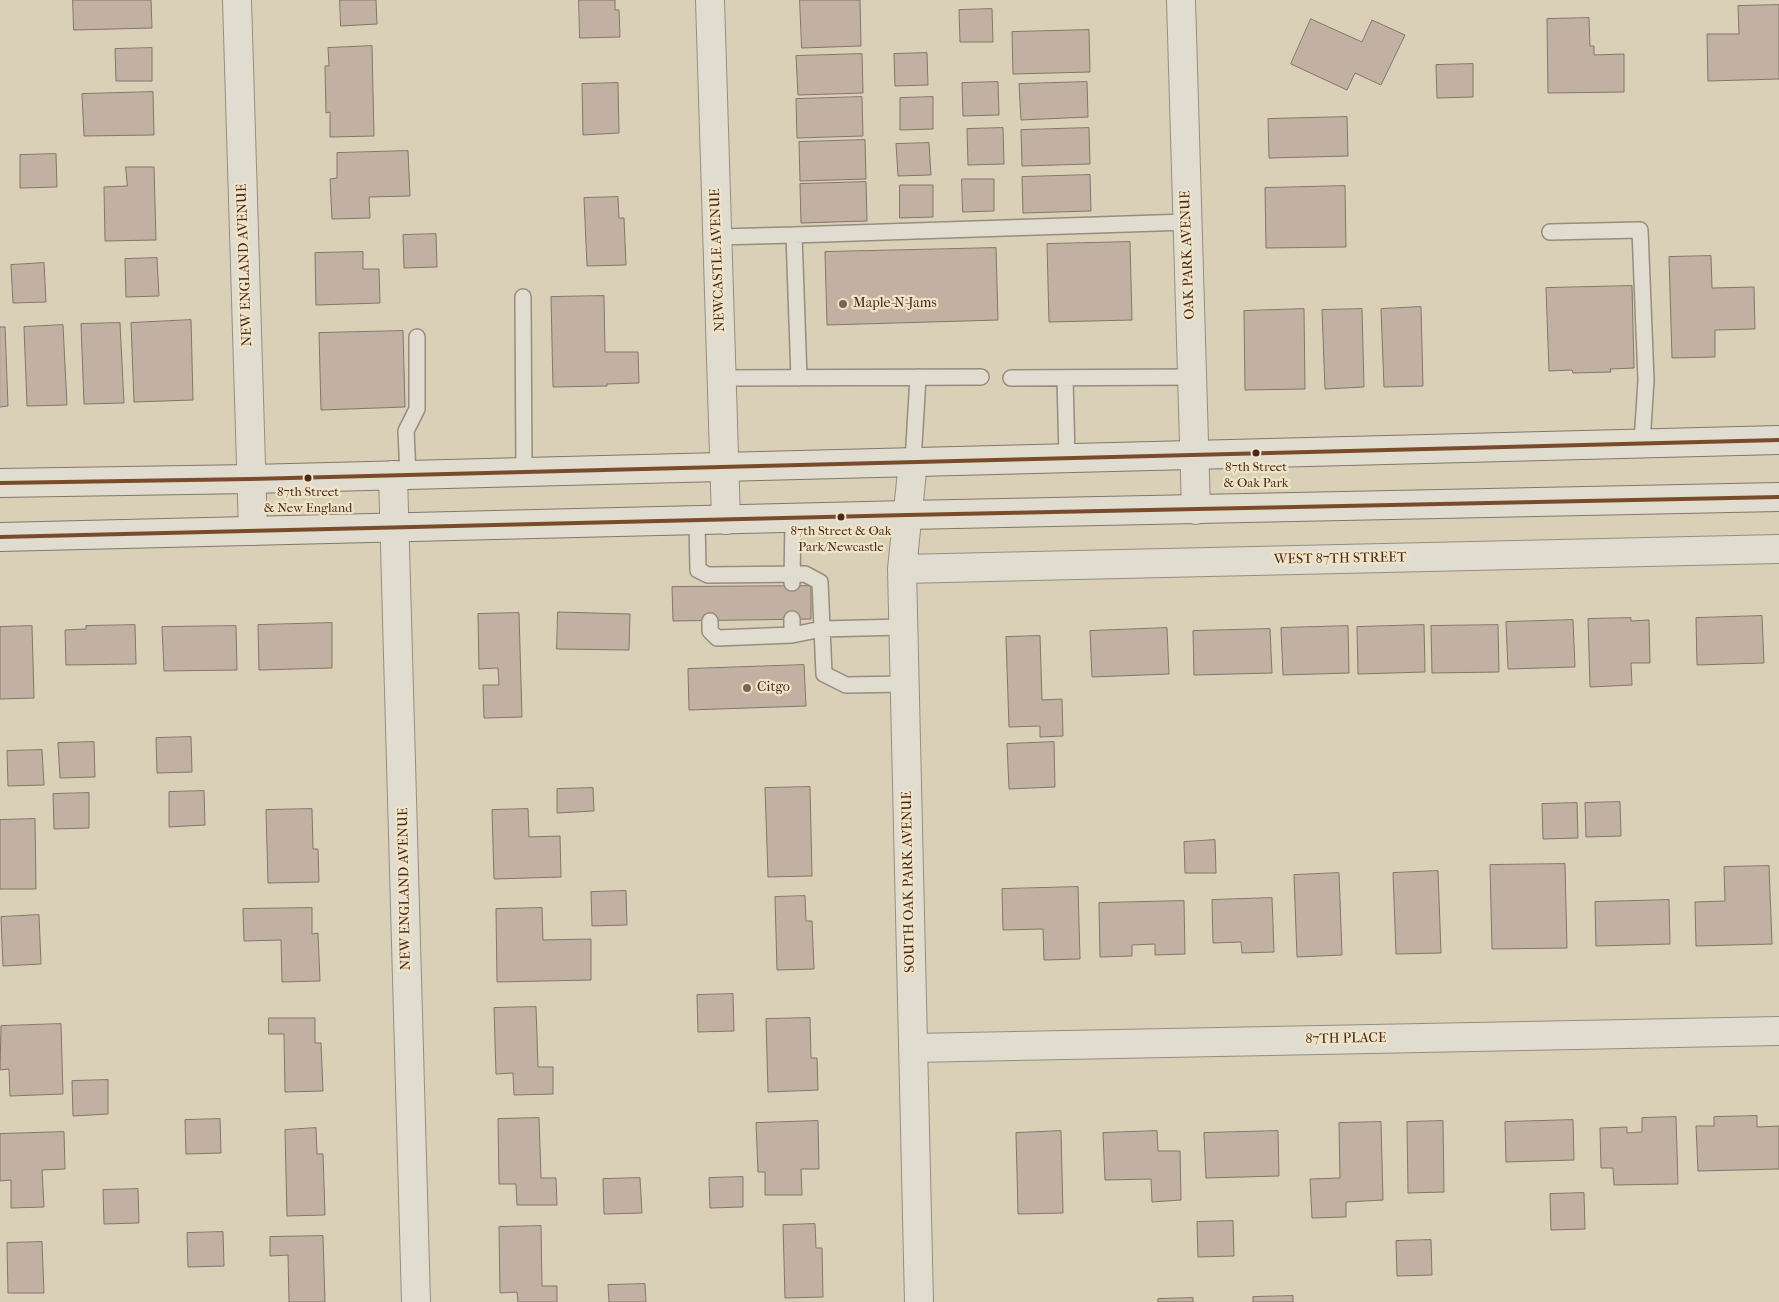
<!DOCTYPE html>
<html>
<head>
<meta charset="utf-8">
<style>
  body { margin:0 }
  canvas { display:block; background:#d9d0b7 }
</style>
</head>
<body>
<canvas width="1779" height="1302"></canvas>
<script>
const ctx = document.querySelector('canvas').getContext('2d');
ctx.lineJoin = 'round';
function fillPath(path, color) {
  ctx.fillStyle = color;
  ctx.fill(path, 'evenodd');
}
function strokePath(path, color, width, dash) {
  ctx.strokeStyle = color;
  ctx.lineWidth = width;
  ctx.lineCap = dash ? 'butt' : 'round';
  ctx.setLineDash(dash || []);
  ctx.stroke(path);
}
function drawText(font, color, halo, rows, align = 'center') {
  ctx.font = font + ' "IM FELL French Canon",serif';
  ctx.lineWidth = 4.5;
  ctx.setLineDash([]);
  ctx.textBaseline = 'middle';
  ctx.strokeStyle = halo;
  ctx.fillStyle = color;
  for (const [text, x, y, turn = 0] of rows) {
    ctx.save();
    ctx.translate(x, y);
    ctx.rotate((+turn || 0) * Math.PI / 180);
    ctx.textAlign = isNaN(turn) ? turn : align;
    if (halo) ctx.strokeText(text, 0, 0);
    ctx.fillText(text, 0, 0);
    ctx.restore();
  }
}
const building = new Path2D(`
  M 73,0 L 151,0 L 152,28 L 74,30 Z
  M 340,0 L 376,0 L 377,24 L 341,26 Z
  M 579,0 L 615,0 L 615,10 L 619,10 L 620,37 L 580,38 Z
  M 800,0 L 860,0 L 861,46 L 802,48 Z
  M 1779,5 L 1779,79 L 1708,81 L 1707,34 L 1739,34 L 1738,6 Z
  M 992,9 L 993,42 L 960,42 L 959,10 Z
  M 1589,18 L 1590,46 L 1594,46 L 1594,55 L 1624,54 L 1624,92 L 1548,93 L 1547,19 Z
  M 1311,19 L 1362,42 L 1372,20 L 1405,35 L 1381,85 L 1355,73 L 1347,90 L 1291,64 Z
  M 1089,30 L 1090,72 L 1013,74 L 1012,32 Z
  M 372,46 L 374,136 L 330,137 L 330,112 L 326,113 L 325,66 L 329,66 L 328,48 Z
  M 152,48 L 152,81 L 116,81 L 115,49 Z
  M 927,53 L 928,85 L 895,86 L 894,54 Z
  M 862,54 L 863,93 L 798,95 L 796,56 Z
  M 1473,64 L 1473,97 L 1437,98 L 1436,65 Z
  M 998,82 L 999,115 L 963,116 L 962,83 Z
  M 1087,82 L 1088,117 L 1021,120 L 1019,84 Z
  M 618,83 L 619,133 L 583,135 L 582,84 Z
  M 153,92 L 154,135 L 84,136 L 82,94 Z
  M 862,97 L 863,136 L 797,138 L 796,99 Z
  M 933,97 L 933,129 L 900,130 L 900,98 Z
  M 1347,117 L 1348,156 L 1269,158 L 1268,119 Z
  M 1003,128 L 1004,164 L 968,165 L 967,129 Z
  M 1089,128 L 1090,164 L 1022,166 L 1021,130 Z
  M 865,140 L 866,179 L 800,181 L 799,142 Z
  M 929,143 L 931,175 L 898,176 L 896,144 Z
  M 408,151 L 410,196 L 369,197 L 370,218 L 332,219 L 330,179 L 337,178 L 337,153 Z
  M 56,154 L 57,187 L 20,188 L 20,155 Z
  M 126,167 L 154,167 L 156,240 L 105,241 L 104,187 L 127,186 Z
  M 1090,175 L 1091,211 L 1023,213 L 1022,177 Z
  M 962,179 L 994,179 L 994,211 L 963,212 Z
  M 866,182 L 867,221 L 801,223 L 800,184 Z
  M 900,185 L 933,185 L 933,217 L 900,218 Z
  M 1345,186 L 1346,247 L 1266,248 L 1265,188 Z
  M 618,197 L 619,218 L 624,218 L 626,265 L 587,266 L 584,198 Z
  M 436,234 L 437,267 L 404,268 L 403,235 Z
  M 1130,242 L 1132,320 L 1049,322 L 1047,244 Z
  M 996,248 L 998,320 L 827,325 L 825,252 Z
  M 363,252 L 363,269 L 379,269 L 380,303 L 316,305 L 315,253 Z
  M 1711,256 L 1712,288 L 1754,287 L 1755,329 L 1715,330 L 1715,357 L 1672,358 L 1669,257 Z
  M 157,258 L 159,296 L 126,297 L 125,259 Z
  M 44,263 L 46,302 L 13,303 L 11,265 Z
  M 1632,286 L 1634,368 L 1610,369 L 1611,372 L 1573,373 L 1572,370 L 1549,371 L 1546,288 Z
  M 604,296 L 605,352 L 638,352 L 639,383 L 607,384 L 607,386 L 553,387 L 551,297 Z
  M 1421,307 L 1423,386 L 1384,387 L 1381,309 Z
  M 1304,309 L 1305,389 L 1245,390 L 1244,311 Z
  M 1362,309 L 1364,387 L 1325,389 L 1322,310 Z
  M 191,320 L 193,400 L 134,402 L 131,323 Z
  M 120,323 L 124,403 L 84,404 L 81,324 Z
  M 63,325 L 67,405 L 27,406 L 24,327 Z
  M 0,327 L 5,327 L 8,406 L 0,407 Z
  M 403,331 L 405,407 L 321,410 L 319,333 Z
  M 811,586 L 811,619 L 673,621 L 672,587 Z
  M 558,612 L 630,614 L 629,650 L 557,649 Z
  M 519,613 L 522,717 L 484,718 L 483,685 L 499,685 L 498,668 L 479,669 L 478,614 Z
  M 1762,616 L 1764,663 L 1697,665 L 1696,618 Z
  M 1631,618 L 1631,621 L 1649,620 L 1650,663 L 1631,663 L 1632,685 L 1590,687 L 1588,619 Z
  M 1573,620 L 1575,667 L 1508,669 L 1506,622 Z
  M 332,623 L 332,668 L 259,670 L 258,625 Z
  M 135,625 L 136,664 L 66,665 L 65,630 L 86,629 L 86,626 Z
  M 1424,625 L 1425,672 L 1358,674 L 1357,627 Z
  M 1498,625 L 1499,672 L 1432,673 L 1431,626 Z
  M 32,626 L 34,698 L 0,699 L 0,627 Z
  M 236,626 L 237,670 L 164,671 L 162,627 Z
  M 1348,626 L 1349,673 L 1283,675 L 1281,628 Z
  M 1167,628 L 1169,674 L 1092,677 L 1090,631 Z
  M 1270,629 L 1272,673 L 1194,675 L 1193,631 Z
  M 1040,636 L 1042,700 L 1062,699 L 1063,736 L 1040,737 L 1040,726 L 1009,727 L 1006,637 Z
  M 804,665 L 806,706 L 689,710 L 688,669 Z
  M 191,737 L 192,772 L 157,773 L 156,738 Z
  M 94,742 L 95,777 L 60,778 L 58,743 Z
  M 1054,742 L 1055,787 L 1009,789 L 1007,744 Z
  M 42,750 L 44,785 L 8,786 L 7,751 Z
  M 810,787 L 812,876 L 768,877 L 765,788 Z
  M 593,788 L 594,811 L 557,813 L 557,789 Z
  M 204,791 L 205,825 L 169,827 L 169,792 Z
  M 89,793 L 89,828 L 54,829 L 53,794 Z
  M 1620,802 L 1621,836 L 1586,837 L 1585,803 Z
  M 1577,803 L 1578,838 L 1543,839 L 1542,804 Z
  M 312,809 L 313,849 L 318,849 L 319,882 L 268,883 L 266,810 Z
  M 528,809 L 529,837 L 560,836 L 561,877 L 494,879 L 492,810 Z
  M 35,819 L 36,889 L 0,889 L 0,820 Z
  M 1215,840 L 1216,873 L 1185,873 L 1184,842 Z
  M 1565,864 L 1567,948 L 1492,949 L 1490,865 Z
  M 1769,866 L 1772,944 L 1696,946 L 1695,902 L 1725,901 L 1724,867 Z
  M 1438,871 L 1441,953 L 1396,954 L 1393,873 Z
  M 1339,873 L 1342,955 L 1297,957 L 1294,875 Z
  M 1078,887 L 1080,959 L 1044,960 L 1043,929 L 1003,930 L 1002,889 Z
  M 626,891 L 627,925 L 592,926 L 591,892 Z
  M 805,896 L 806,921 L 812,921 L 814,969 L 777,970 L 775,897 Z
  M 1272,898 L 1274,952 L 1242,953 L 1241,942 L 1213,943 L 1212,900 Z
  M 1669,900 L 1670,944 L 1596,946 L 1595,902 Z
  M 1184,901 L 1185,954 L 1155,955 L 1155,944 L 1132,945 L 1132,956 L 1100,957 L 1099,903 Z
  M 312,908 L 312,934 L 318,933 L 320,981 L 282,982 L 281,940 L 244,941 L 243,909 Z
  M 542,908 L 543,940 L 591,939 L 591,980 L 497,982 L 496,909 Z
  M 39,915 L 41,964 L 3,966 L 1,917 Z
  M 733,994 L 734,1031 L 698,1032 L 697,995 Z
  M 536,1007 L 538,1067 L 553,1067 L 553,1094 L 514,1095 L 513,1073 L 496,1074 L 494,1008 Z
  M 269,1018 L 315,1018 L 315,1043 L 321,1043 L 323,1091 L 285,1092 L 284,1034 L 269,1034 Z
  M 810,1018 L 811,1058 L 817,1058 L 818,1090 L 768,1092 L 766,1019 Z
  M 61,1024 L 63,1094 L 10,1096 L 9,1069 L 0,1070 L 1,1026 Z
  M 108,1080 L 108,1114 L 73,1116 L 72,1081 Z
  M 1757,1116 L 1757,1127 L 1779,1126 L 1779,1169 L 1698,1171 L 1696,1126 L 1714,1126 L 1714,1117 Z
  M 1676,1117 L 1678,1184 L 1614,1185 L 1613,1168 L 1601,1168 L 1600,1128 L 1627,1127 L 1627,1133 L 1642,1132 L 1642,1118 Z
  M 539,1118 L 541,1178 L 556,1178 L 557,1205 L 517,1205 L 516,1184 L 499,1184 L 498,1119 Z
  M 220,1119 L 221,1153 L 186,1154 L 185,1120 Z
  M 1573,1120 L 1574,1160 L 1506,1162 L 1505,1122 Z
  M 818,1121 L 819,1169 L 801,1169 L 802,1195 L 765,1195 L 765,1172 L 758,1172 L 756,1123 Z
  M 1443,1121 L 1444,1192 L 1408,1193 L 1407,1122 Z
  M 1381,1122 L 1383,1200 L 1346,1202 L 1346,1217 L 1312,1218 L 1310,1179 L 1340,1178 L 1339,1123 Z
  M 316,1128 L 317,1154 L 323,1154 L 325,1215 L 287,1216 L 285,1130 Z
  M 1061,1131 L 1063,1213 L 1018,1214 L 1016,1133 Z
  M 1157,1131 L 1158,1151 L 1180,1151 L 1181,1200 L 1152,1202 L 1151,1179 L 1105,1180 L 1103,1133 Z
  M 1278,1131 L 1279,1176 L 1206,1178 L 1204,1133 Z
  M 64,1132 L 65,1169 L 42,1170 L 44,1207 L 11,1208 L 11,1180 L 0,1181 L 0,1134 Z
  M 743,1177 L 743,1207 L 710,1208 L 709,1178 Z
  M 640,1178 L 642,1213 L 604,1214 L 603,1179 Z
  M 138,1189 L 139,1223 L 104,1224 L 103,1190 Z
  M 1584,1193 L 1585,1229 L 1551,1230 L 1550,1194 Z
  M 1233,1221 L 1234,1256 L 1198,1257 L 1197,1222 Z
  M 815,1224 L 816,1248 L 822,1248 L 823,1297 L 785,1298 L 783,1225 Z
  M 541,1226 L 542,1286 L 557,1286 L 557,1302 L 518,1302 L 517,1292 L 500,1293 L 499,1227 Z
  M 223,1232 L 224,1266 L 188,1267 L 187,1233 Z
  M 323,1236 L 325,1302 L 289,1302 L 288,1255 L 270,1256 L 270,1237 Z
  M 1431,1240 L 1432,1275 L 1397,1276 L 1396,1241 Z
  M 42,1242 L 44,1293 L 8,1293 L 7,1243 Z
  M 645,1284 L 646,1302 L 609,1302 L 608,1285 Z
  M 1293,1296 L 1293,1302 L 1253,1302 L 1253,1297 Z
  M 1193,1298 L 1193,1302 L 1158,1302 L 1158,1299 Z`);
fillPath(building, '#c2b0a2');
strokePath(building, '#827769', 1);
const service = new Path2D(`
  M 1550,232 L 1640,230 L 1646,380 L 1642,443
  M 794,235 L 1187,222
  M 718,237 L 794,235 L 799,378
  M 523,297 L 524,472
  M 722,378 L 981,377
  M 1011,378 L 1192,377
  M 1065,378 L 1067,458
  M 913,462 L 918,377
  M 408,475 L 406,431 L 417,409 L 417,337
  M 697,520 L 698,570 L 708,575 L 805,574 L 820,582 L 824,674 L 846,685 L 905,684
  M 792,583 L 793,518
  M 710,621 L 710,631 L 717,638 L 792,635 L 822,629 L 903,627
  M 792,635 L 792,619`);
const minor = new Path2D(`
  M 237,0 L 253,531
  M 710,0 L 726,520
  M 1181,0 L 1196,510
  M 913,462 L 902,569 L 919,1302
  M 393,475 L 416,1302
  M 902,569 L 1779,549
  M 913,1048 L 1779,1031`);
const secondary = new Path2D(`
  M 0,483 L 251,479 L 1779,440
  M 0,537 L 907,515 L 1779,497`);
strokePath(service, '#978d7e', 18);
strokePath(minor, '#978d7e', 30);
strokePath(secondary, '#827769', 30);
strokePath(service, '#e1dcd0', 15);
strokePath(minor, '#e1dcd0', 28);
strokePath(secondary, '#e1dcd0', 28);
strokePath(new Path2D(`
  M 0,483 L 251,479 L 1779,440
  M 0,537 L 907,515 L 1779,497`), '#7a4b2a', 4);
for (const [x, y, r, color] of [
  [843,304,5,"#7d6251"],
  [1256,453,4.5,"#4b271a"],
  [308,478,4.5,"#4b271a"],
  [841,517,4.5,"#4b271a"],
  [747,688,5,"#7d6251"]
]) {
  const dot = new Path2D();
  dot.arc(x, y, r, 0, 2 * Math.PI);
  ctx.fillStyle = color;
  ctx.fill(dot);
  strokePath(dot, '#efe4c7', 2);
}
drawText('13px', '#4b271a', '#efe4c7', [
  ["87th Street",1256,468],
  ["& Oak Park",1256,484],
  ["87th Street",308,493],
  ["& New England",308,509],
  ["87th Street & Oak",841,532],
  ["Park/Newcastle",841,548]
]);
drawText('14px', '#4b271a', '#efe4c7', [
  ["OAK PARK AVENUE",1188,255,-92],
  ["NEWCASTLE AVENUE",718,260,-92],
  ["NEW ENGLAND AVENUE",245,265,-92],
  ["WEST 87TH STREET",1340,559,-1],
  ["SOUTH OAK PARK AVENUE",909,882,-91],
  ["NEW ENGLAND AVENUE",405,889,-91],
  ["87TH PLACE",1346,1039,-1]
]);
drawText('14px', '#4b271a', '#efe4c7', [
  ["Maple-N-Jams",853,304],
  ["Citgo",757,688]
], 'left');
</script>
</body>
</html>
